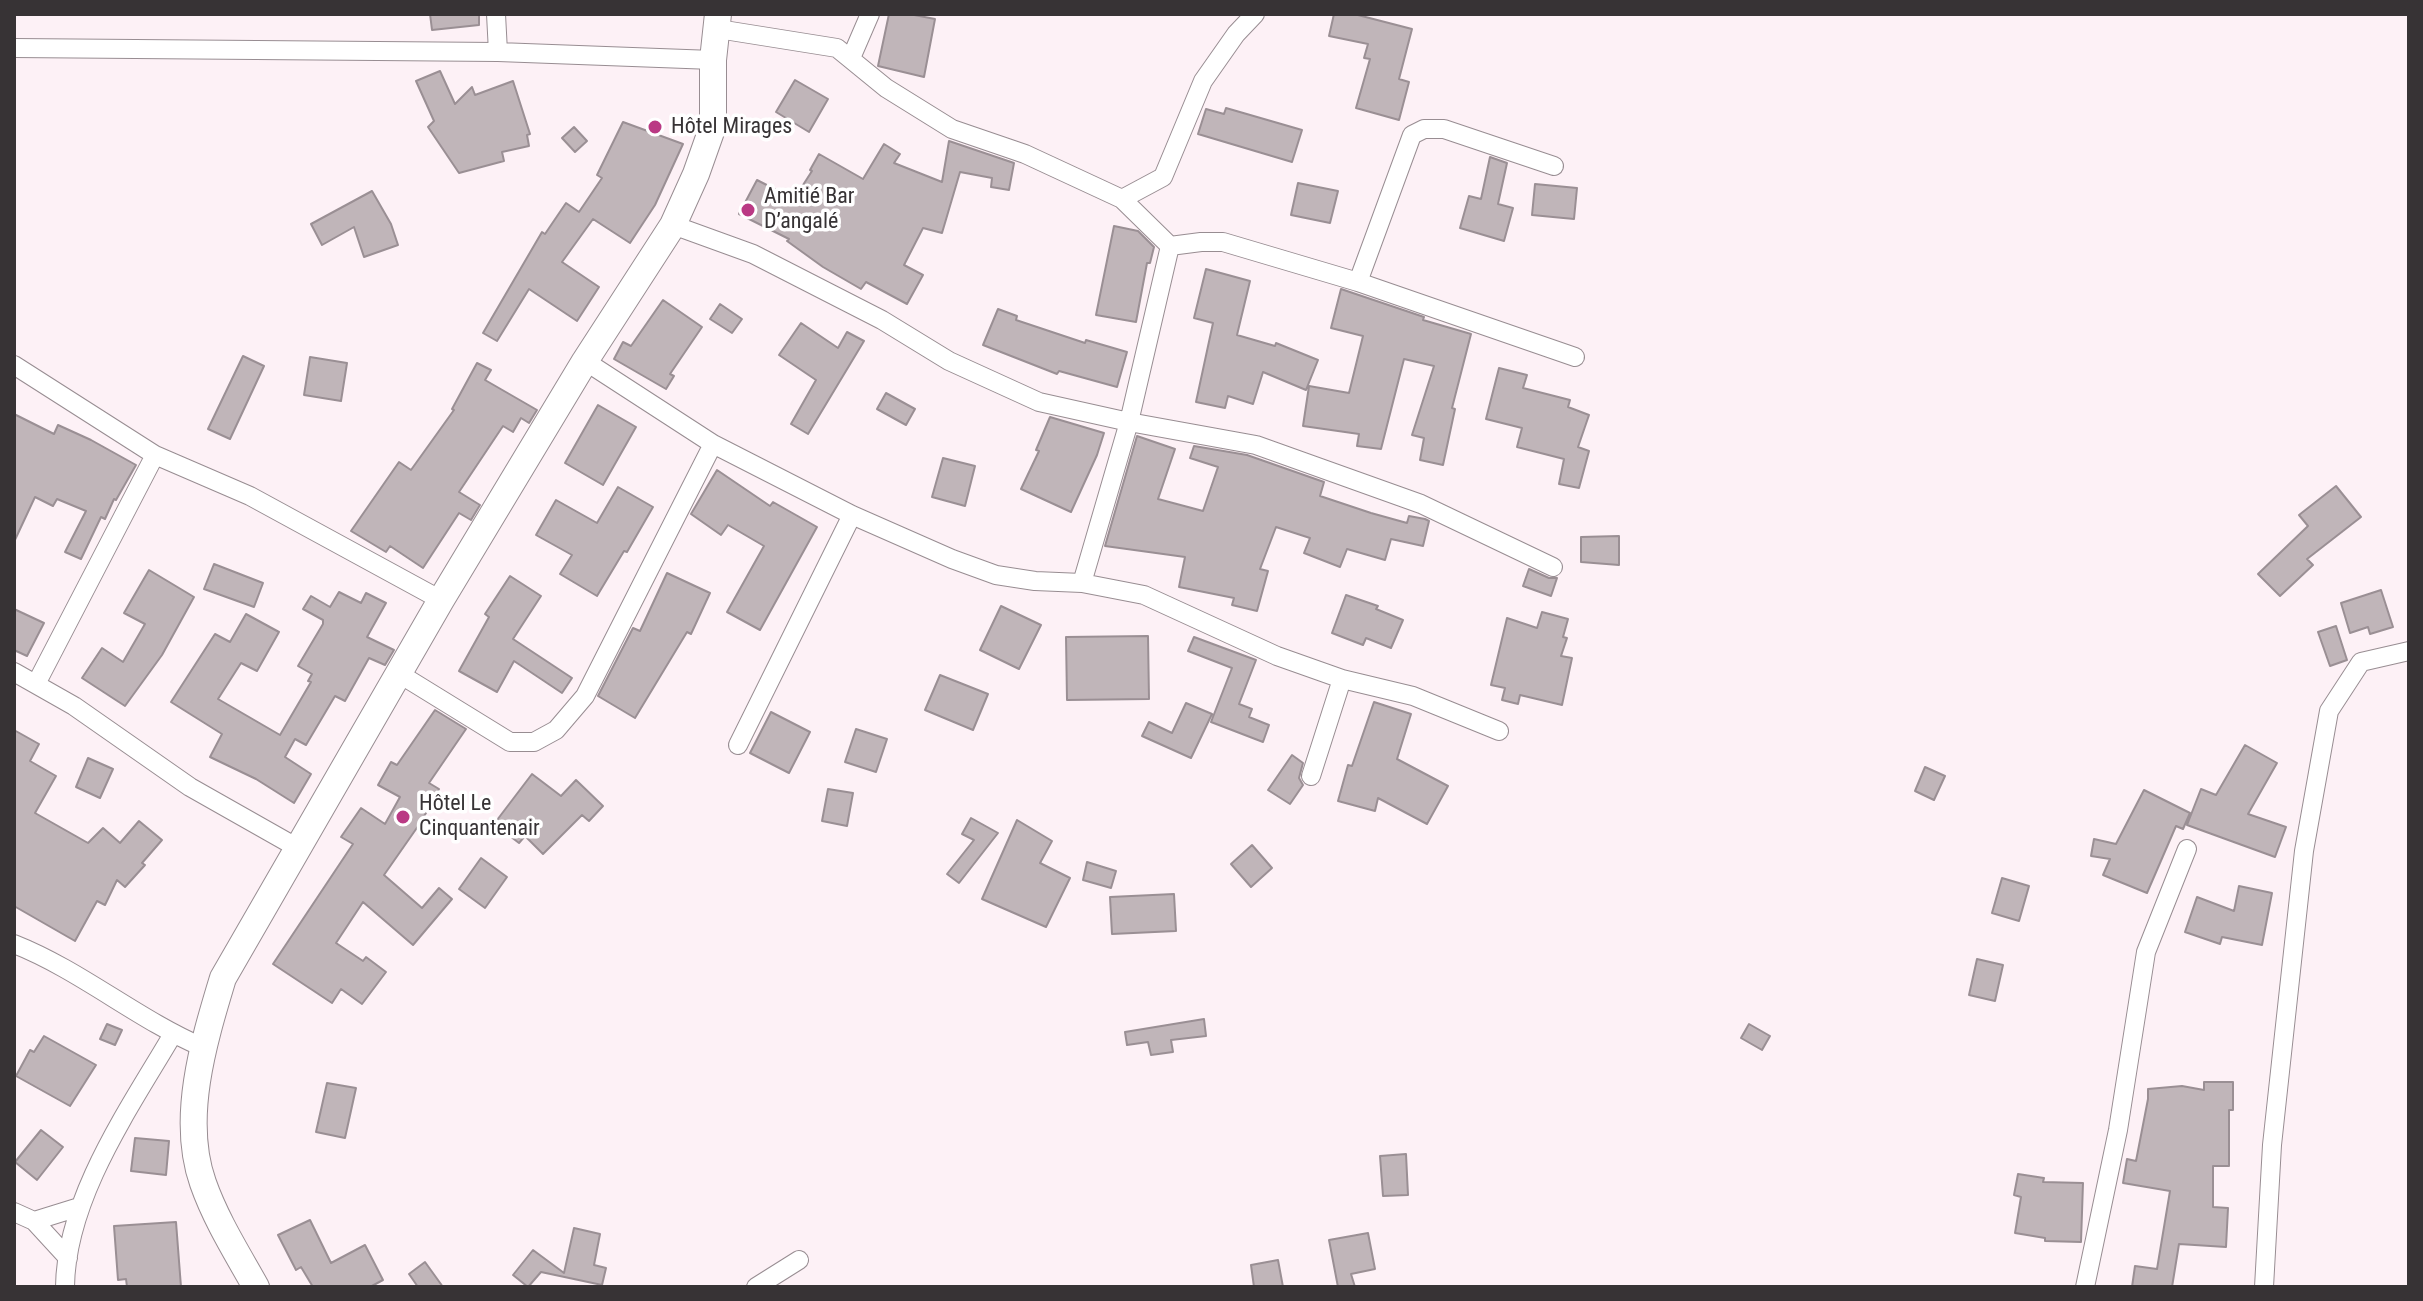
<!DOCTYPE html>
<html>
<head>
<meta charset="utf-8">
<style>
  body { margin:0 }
  #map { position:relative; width:2423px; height:1301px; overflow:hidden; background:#fdf1f6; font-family:"Roboto Condensed",sans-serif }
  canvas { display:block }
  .frame { position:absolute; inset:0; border:16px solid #373335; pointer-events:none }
</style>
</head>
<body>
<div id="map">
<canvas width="2423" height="1301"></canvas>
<div class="frame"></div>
</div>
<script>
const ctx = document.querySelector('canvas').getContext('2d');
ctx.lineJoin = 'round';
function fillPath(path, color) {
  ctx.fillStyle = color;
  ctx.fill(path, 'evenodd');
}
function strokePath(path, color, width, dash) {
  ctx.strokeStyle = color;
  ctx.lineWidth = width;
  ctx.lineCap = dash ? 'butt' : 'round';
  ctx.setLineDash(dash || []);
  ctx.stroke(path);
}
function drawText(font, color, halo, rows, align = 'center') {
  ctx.font = font + ' "Roboto Condensed",sans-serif';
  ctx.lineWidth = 7;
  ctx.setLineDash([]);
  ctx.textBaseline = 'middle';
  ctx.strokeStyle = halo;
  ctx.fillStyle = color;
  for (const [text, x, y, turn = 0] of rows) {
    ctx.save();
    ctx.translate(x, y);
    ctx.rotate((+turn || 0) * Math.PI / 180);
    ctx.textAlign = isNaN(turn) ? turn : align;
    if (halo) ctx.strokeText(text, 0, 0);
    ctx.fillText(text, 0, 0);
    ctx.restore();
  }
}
const building = new Path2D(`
  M 430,14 L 479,14 L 479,25 L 432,30 Z
  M 889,14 L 909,14 L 935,19 L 924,77 L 878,66 Z
  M 1334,14 L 1354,14 L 1412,29 L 1399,79 L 1409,82 L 1399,120 L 1356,108 L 1370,59 L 1364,58 L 1368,44 L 1329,36 Z
  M 440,71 L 455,104 L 472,87 L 475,95 L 513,81 L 530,134 L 527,135 L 529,146 L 502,152 L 504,161 L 459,173 L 428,127 L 434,121 L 416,81 Z
  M 795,80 L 828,99 L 809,132 L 776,112 Z
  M 1226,108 L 1302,130 L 1292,162 L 1198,134 L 1206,109 L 1224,114 Z
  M 623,122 L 683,144 L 655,205 L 630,243 L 593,219 L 562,262 L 599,287 L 577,321 L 529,289 L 497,341 L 483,333 L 542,232 L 545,234 L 566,203 L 579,212 L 602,178 L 597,175 Z
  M 574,127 L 587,141 L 575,152 L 562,138 Z
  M 949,141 L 1014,163 L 1009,190 L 991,187 L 992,178 L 960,172 L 942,233 L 923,228 L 904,265 L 923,275 L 907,304 L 866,282 L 861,289 L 823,267 L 787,241 L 789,239 L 739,214 L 757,180 L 794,199 L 812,171 L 810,170 L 819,154 L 863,179 L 884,144 L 900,154 L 894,163 L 942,182 Z
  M 1490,157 L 1507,163 L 1498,204 L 1513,208 L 1504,241 L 1460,228 L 1469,196 L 1481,199 Z
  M 1298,183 L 1338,191 L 1330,223 L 1291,215 Z
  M 1535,184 L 1577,188 L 1574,219 L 1532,215 Z
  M 372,191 L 391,224 L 398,245 L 364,257 L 354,227 L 322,245 L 311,224 Z
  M 1114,226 L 1138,231 L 1154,247 L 1150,263 L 1147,263 L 1136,322 L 1096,315 Z
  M 1206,269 L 1250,281 L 1237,335 L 1275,346 L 1276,343 L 1318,360 L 1306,390 L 1263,372 L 1253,404 L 1228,396 L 1225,408 L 1196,402 L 1213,323 L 1194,318 Z
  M 1341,289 L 1424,317 L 1423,320 L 1471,334 L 1452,408 L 1455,409 L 1443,465 L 1420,460 L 1424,438 L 1412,435 L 1434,366 L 1404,359 L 1381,449 L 1357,446 L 1359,434 L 1303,426 L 1309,386 L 1349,393 L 1363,336 L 1331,328 Z
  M 663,300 L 702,327 L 670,374 L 674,376 L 666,389 L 614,359 L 623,342 L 631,346 Z
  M 720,304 L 742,319 L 732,333 L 710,319 Z
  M 998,309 L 1017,316 L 1016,320 L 1085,343 L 1086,340 L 1127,352 L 1117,387 L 1059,371 L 1057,374 L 983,345 Z
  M 801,323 L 838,348 L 847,332 L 864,341 L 808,434 L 791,424 L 816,380 L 779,355 Z
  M 243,356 L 264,366 L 230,439 L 208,429 Z
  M 310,357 L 347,363 L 341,401 L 304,395 Z
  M 477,363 L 491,370 L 485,380 L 537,410 L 529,423 L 521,418 L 513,432 L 503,426 L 459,492 L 480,505 L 471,520 L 459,513 L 423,568 L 390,546 L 386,552 L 351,531 L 399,462 L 411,470 L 454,410 L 452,409 Z
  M 1499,368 L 1527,375 L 1523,388 L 1570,400 L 1568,407 L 1589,415 L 1578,447 L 1589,451 L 1579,488 L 1559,484 L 1564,459 L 1517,447 L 1522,428 L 1486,419 Z
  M 886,393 L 915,409 L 906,425 L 877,409 Z
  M 598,405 L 636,427 L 603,485 L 565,463 Z
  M 14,414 L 54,434 L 58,425 L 91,440 L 136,465 L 116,500 L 114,499 L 105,519 L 101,517 L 81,559 L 65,552 L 86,511 L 57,499 L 53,506 L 35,497 L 14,542 Z
  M 1050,417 L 1104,433 L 1097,455 L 1071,512 L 1021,489 L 1039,451 L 1036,450 Z
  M 1137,436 L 1175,449 L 1158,499 L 1203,511 L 1218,467 L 1190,458 L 1194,446 L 1247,455 L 1324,482 L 1320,496 L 1371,513 L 1407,523 L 1409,516 L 1425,519 L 1429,521 L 1423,546 L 1391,539 L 1385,560 L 1347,549 L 1340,567 L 1304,553 L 1310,538 L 1276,527 L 1260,569 L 1268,571 L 1257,611 L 1232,605 L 1234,598 L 1179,587 L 1185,557 L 1105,546 Z
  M 943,458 L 975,466 L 965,506 L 932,497 Z
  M 717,470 L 770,506 L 773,502 L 817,527 L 760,630 L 727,612 L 764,546 L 728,525 L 721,535 L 691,514 Z
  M 2336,486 L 2361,517 L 2307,559 L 2313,565 L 2280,596 L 2258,574 L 2308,526 L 2299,515 Z
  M 618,487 L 653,507 L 627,552 L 624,551 L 597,596 L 560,574 L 572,555 L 536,535 L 556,500 L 597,523 Z
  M 1619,536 L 1619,565 L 1581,562 L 1581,537 Z
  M 214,564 L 263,583 L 254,607 L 204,589 Z
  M 1529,569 L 1549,578 L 1557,578 L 1551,596 L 1523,586 Z
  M 149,570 L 194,597 L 162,655 L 125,706 L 82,678 L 102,648 L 123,662 L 145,624 L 124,613 Z
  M 667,573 L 710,593 L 691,634 L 687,632 L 635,718 L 598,696 L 633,628 L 640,631 Z
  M 510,576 L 541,596 L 513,639 L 572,678 L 562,693 L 514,661 L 497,692 L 459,671 L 489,617 L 485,614 Z
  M 2381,590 L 2393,627 L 2370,634 L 2368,627 L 2350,633 L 2341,603 Z
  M 339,592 L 361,603 L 366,593 L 386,603 L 367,637 L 394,650 L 385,665 L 369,658 L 345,701 L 335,696 L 306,745 L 295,739 L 285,757 L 311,774 L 294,803 L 256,779 L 210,757 L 222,734 L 171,702 L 215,634 L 230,642 L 246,614 L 279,632 L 257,671 L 241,663 L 218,699 L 280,735 L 311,682 L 308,681 L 312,674 L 298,666 L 323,624 L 323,620 L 303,609 L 311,596 L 330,607 Z
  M 1346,595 L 1378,606 L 1376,609 L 1403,620 L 1391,648 L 1366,638 L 1363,645 L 1332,633 Z
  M 1001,606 L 1041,625 L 1019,669 L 980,650 Z
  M 14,609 L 44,623 L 27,656 L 14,650 Z
  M 1542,612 L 1568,619 L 1563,637 L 1567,638 L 1561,656 L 1572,658 L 1562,705 L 1520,695 L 1518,704 L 1502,700 L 1505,688 L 1491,685 L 1507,618 L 1537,628 Z
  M 2336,626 L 2347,660 L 2330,666 L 2318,632 Z
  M 1148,636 L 1149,699 L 1067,700 L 1066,637 Z
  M 1194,637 L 1256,660 L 1239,704 L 1252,709 L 1249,717 L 1269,725 L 1263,742 L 1211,722 L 1232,668 L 1188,651 Z
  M 940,675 L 988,694 L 973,730 L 925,710 Z
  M 1374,702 L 1411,714 L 1397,759 L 1448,786 L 1427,824 L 1378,798 L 1375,811 L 1338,801 L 1348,765 L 1352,766 Z
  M 1186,703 L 1212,714 L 1191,758 L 1142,736 L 1149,722 L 1172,733 Z
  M 435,710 L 466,729 L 429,783 L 439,789 L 421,822 L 384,875 L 422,908 L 439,888 L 452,899 L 413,945 L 363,902 L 336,943 L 363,961 L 366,957 L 386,972 L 362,1004 L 341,989 L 332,1003 L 273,964 L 353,844 L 341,837 L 361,808 L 385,824 L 400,797 L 378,785 L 391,762 L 397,765 Z
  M 771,712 L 810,732 L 789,773 L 750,753 Z
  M 856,729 L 887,739 L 876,772 L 845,762 Z
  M 14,730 L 39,744 L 30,761 L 56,776 L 35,813 L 88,843 L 103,828 L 120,843 L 139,821 L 162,840 L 142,863 L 145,865 L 125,887 L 117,880 L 105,905 L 97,901 L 75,941 L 14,906 Z
  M 2245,745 L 2277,763 L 2248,814 L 2286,827 L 2275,857 L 2187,825 L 2201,789 L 2216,795 Z
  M 1292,755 L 1303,763 L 1299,778 L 1303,785 L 1290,804 L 1268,790 Z
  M 88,758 L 113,769 L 100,798 L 76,787 Z
  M 1925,767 L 1945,776 L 1934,800 L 1915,791 Z
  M 532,774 L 561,796 L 576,780 L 603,806 L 589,821 L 582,815 L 543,854 L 525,836 L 519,843 L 494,824 Z
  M 828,789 L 853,793 L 847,826 L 822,821 Z
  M 2144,790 L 2190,813 L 2183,829 L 2176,826 L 2147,893 L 2103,875 L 2110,859 L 2091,856 L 2094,839 L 2116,844 Z
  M 971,818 L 998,833 L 959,883 L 947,874 L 974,840 L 962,834 Z
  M 1017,820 L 1052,841 L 1040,863 L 1070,878 L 1046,927 L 982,899 Z
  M 1252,845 L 1272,868 L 1251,887 L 1231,864 Z
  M 481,858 L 507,877 L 485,908 L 459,889 Z
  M 1087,862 L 1116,871 L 1111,888 L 1083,880 Z
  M 2002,878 L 2029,886 L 2019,921 L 1992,913 Z
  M 2239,886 L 2272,893 L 2262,945 L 2222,937 L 2220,944 L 2185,932 L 2197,897 L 2234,911 Z
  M 1174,894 L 1176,931 L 1112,934 L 1110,897 Z
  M 1977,959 L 2003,965 L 1995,1001 L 1969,995 Z
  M 1204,1019 L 1206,1036 L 1171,1040 L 1173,1052 L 1151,1055 L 1148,1042 L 1127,1045 L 1125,1032 Z
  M 107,1024 L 122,1030 L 115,1045 L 100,1039 Z
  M 1749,1024 L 1770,1036 L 1762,1050 L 1741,1038 Z
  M 44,1036 L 96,1065 L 70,1106 L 16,1076 L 30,1050 L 34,1052 Z
  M 2204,1082 L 2233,1082 L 2233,1110 L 2229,1110 L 2229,1166 L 2213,1166 L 2213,1207 L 2228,1208 L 2226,1247 L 2179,1244 L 2172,1287 L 2132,1287 L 2135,1266 L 2157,1269 L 2170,1191 L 2123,1183 L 2127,1159 L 2136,1161 L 2148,1099 L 2148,1089 L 2182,1086 L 2204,1090 Z
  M 327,1083 L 356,1088 L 345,1138 L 316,1132 Z
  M 41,1130 L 63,1147 L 37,1180 L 15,1162 Z
  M 135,1138 L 169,1141 L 166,1175 L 131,1171 Z
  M 1406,1154 L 1408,1195 L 1383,1196 L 1380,1156 Z
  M 2018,1174 L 2044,1178 L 2043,1182 L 2083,1183 L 2081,1242 L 2045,1241 L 2045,1238 L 2015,1233 L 2021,1197 L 2014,1195 Z
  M 310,1220 L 331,1263 L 365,1245 L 383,1280 L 370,1287 L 313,1287 L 301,1267 L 296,1270 L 278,1235 Z
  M 176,1222 L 181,1287 L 127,1287 L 126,1279 L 118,1280 L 114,1226 Z
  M 574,1228 L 600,1234 L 594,1265 L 606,1268 L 602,1285 L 541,1272 L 528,1287 L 513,1275 L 533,1250 L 564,1273 Z
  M 1368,1233 L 1375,1269 L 1351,1274 L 1355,1287 L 1338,1287 L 1329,1240 Z
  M 1278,1260 L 1283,1287 L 1254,1287 L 1251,1265 Z
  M 425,1262 L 443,1287 L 418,1287 L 409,1274 Z`);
fillPath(building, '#c0b5b9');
strokePath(building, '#9a8f94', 2);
const street = new Path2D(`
  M 496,14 L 498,52
  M 718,29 L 837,48 L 886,88 L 952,129 L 1025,154 L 1122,199 L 1170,246 L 1201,242 L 1223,242 L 1358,282 L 1575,357
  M 14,48 L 498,52 L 713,60
  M 851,58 L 870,14
  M 1122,199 L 1163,177 L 1203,81 L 1236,34 L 1255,14
  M 673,225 L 753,254 L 882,320 L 949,361 L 1039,402 L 1129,422 L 1256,445 L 1421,504 L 1553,567
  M 1358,282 L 1412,135 L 1424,129 L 1444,129 L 1554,166
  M 585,361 L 713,444 L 852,515 L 952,559 L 996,575 L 1035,581 L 1082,583 L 1144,595 L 1277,656 L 1342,679 L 1413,696 L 1499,731
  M 14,365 L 155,455 L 250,496 L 441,600
  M 1082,583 L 1129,422 L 1170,246
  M 14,672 L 74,706 L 190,787 L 296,847
  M 398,673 L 510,742 L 534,742 L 556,730 L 585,696 L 713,444
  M 36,684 L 155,455
  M 738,745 L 852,515
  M 1311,776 L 1342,679
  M 14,944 C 80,970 137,1019 202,1047
  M 14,1212 L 34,1221 L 79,1207
  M 34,1221 L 68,1258
  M 65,1287 C 66,1198 129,1109 173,1034
  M 756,1287 L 799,1260
  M 2085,1287 L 2118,1130 L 2146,952 L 2187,849
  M 2264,1287 L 2272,1145 L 2304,851 L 2329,711 L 2361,662 L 2409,651`);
const secondary = new Path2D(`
  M 256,1287 C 237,1253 216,1220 203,1183 C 180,1118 204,1041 223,978 L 441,600 L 585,361 L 673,225 L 696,174 L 713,126 L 713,60 L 718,14`);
strokePath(street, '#988d92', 20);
strokePath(secondary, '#988d92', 28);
strokePath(street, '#fff', 18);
strokePath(secondary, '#fff', 26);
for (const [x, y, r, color] of [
  [655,127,8,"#ba3984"],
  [748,210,8,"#ba3984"],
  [403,817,8,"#ba3984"]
]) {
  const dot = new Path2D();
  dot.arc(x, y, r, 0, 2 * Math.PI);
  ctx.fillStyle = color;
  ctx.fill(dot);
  strokePath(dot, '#fff', 3);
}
drawText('22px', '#373335', '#fff', [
  ["Hôtel Mirages",671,127],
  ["Amitié Bar",764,197],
  ["D’angalé",764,222],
  ["Hôtel Le",419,804],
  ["Cinquantenair",419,829]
], 'left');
</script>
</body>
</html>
